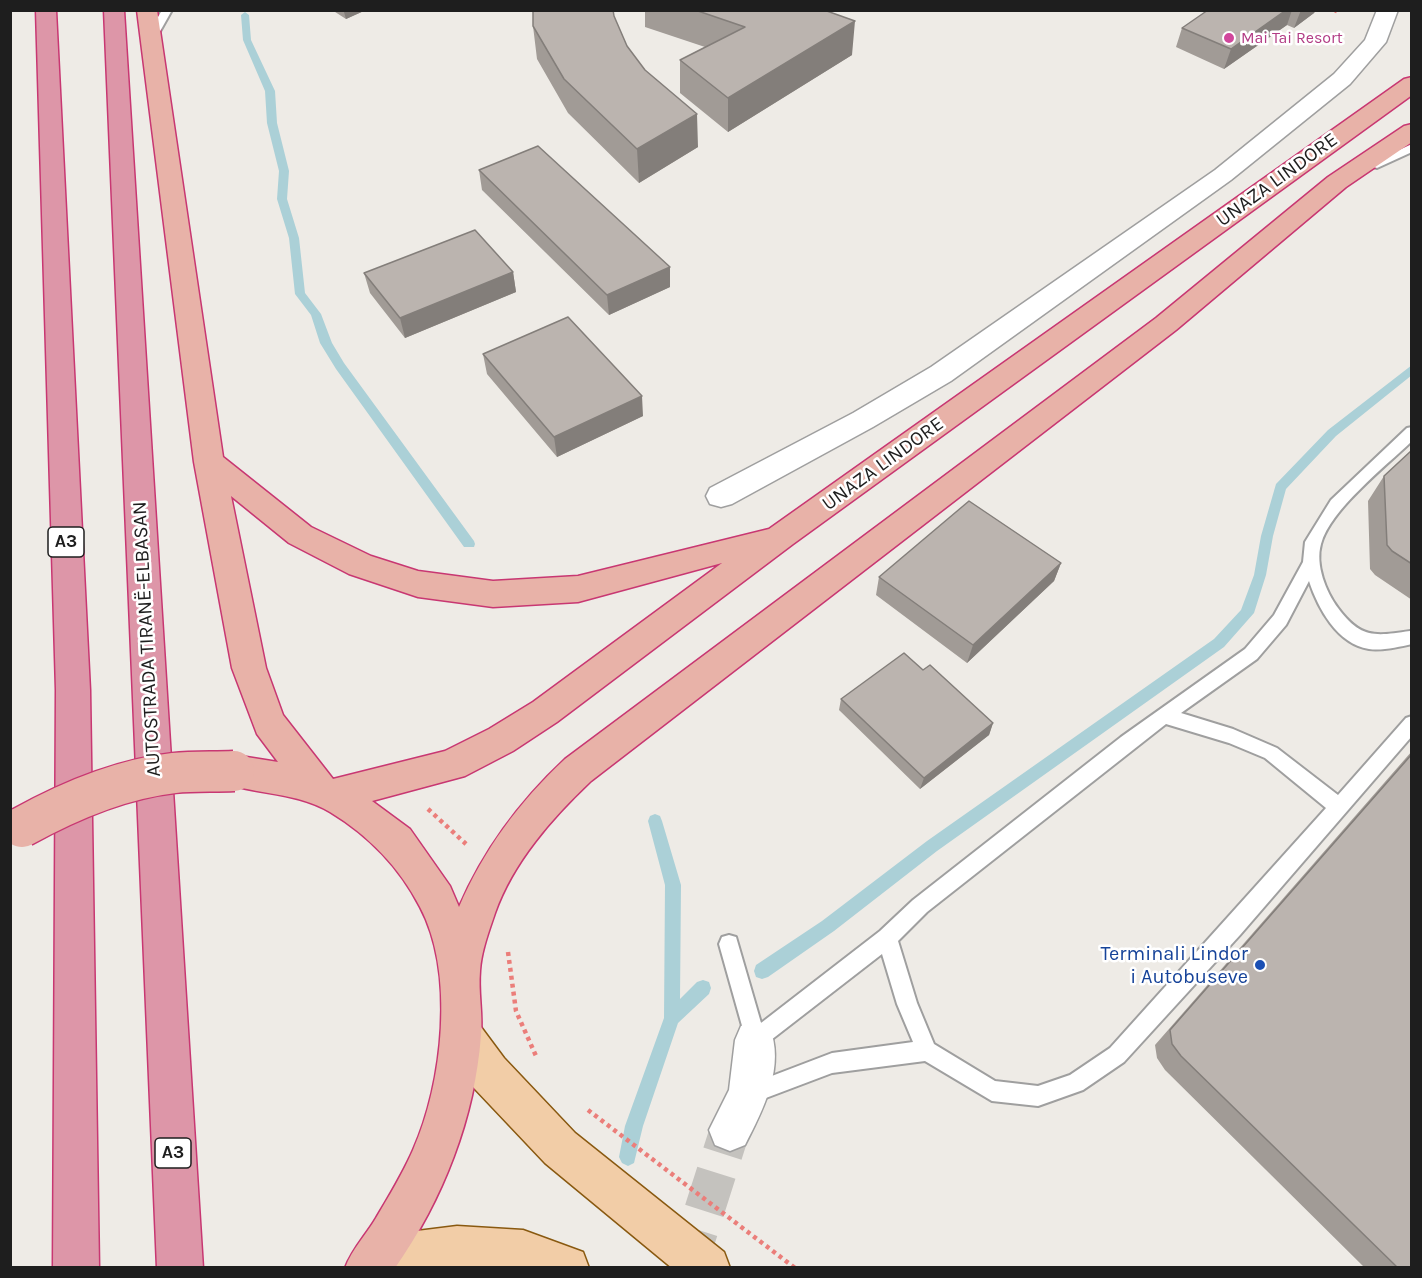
<!DOCTYPE html>
<html>
<head>
<meta charset="utf-8">
<style>
  body { margin:0 }
  #map { position:relative; width:1422px; height:1278px; overflow:hidden; background:#eeebe6; font-family:Karla,sans-serif }
  canvas { display:block }
  .frame { position:absolute; inset:0; border:12px solid #1e1e1e; pointer-events:none }
</style>
</head>
<body>
<div id="map">
<canvas width="1422" height="1278"></canvas>
<div class="frame"></div>
</div>
<script>
const ctx = document.querySelector('canvas').getContext('2d');
ctx.lineJoin = 'round';
function fillPath(path, color) {
  ctx.fillStyle = color;
  ctx.fill(path, 'evenodd');
}
function strokePath(path, color, width, dash) {
  ctx.strokeStyle = color;
  ctx.lineWidth = width;
  ctx.lineCap = dash ? 'butt' : 'round';
  ctx.setLineDash(dash || []);
  ctx.stroke(path);
}
function drawText(font, color, halo, rows, align = 'center') {
  ctx.font = font + ' Karla,sans-serif';
  ctx.lineWidth = 5;
  ctx.setLineDash([]);
  ctx.textBaseline = 'middle';
  ctx.strokeStyle = halo;
  ctx.fillStyle = color;
  for (const [text, x, y, turn = 0] of rows) {
    ctx.save();
    ctx.translate(x, y);
    ctx.rotate((+turn || 0) * Math.PI / 180);
    ctx.textAlign = isNaN(turn) ? turn : align;
    if (halo) ctx.strokeText(text, 0, 0);
    ctx.fillText(text, 0, 0);
    ctx.restore();
  }
}
fillPath(new Path2D(`
  M 245,12 L 249,15 L 251,40 L 275,91 L 277,123 L 289,171 L 287,199 L 299,238 L 305,293 L 321,314 L 332,343 L 344,363 L 474,541 L 475,544 L 474,547 L 464,547 L 336,369 L 320,343 L 311,315 L 295,294 L 289,238 L 277,199 L 279,171 L 267,123 L 265,91 L 243,40 L 241,15 Z
  M 1412,365 L 1412,375 L 1336,436 L 1286,489 L 1273,536 L 1266,575 L 1254,613 L 1224,647 L 937,851 L 834,931 L 768,977 L 762,979 L 756,977 L 754,971 L 756,965 L 822,921 L 927,841 L 1214,639 L 1241,610 L 1254,575 L 1261,536 L 1276,484 L 1328,430 Z
  M 655,814 L 660,816 L 662,821 L 681,885 L 680,999 L 697,982 L 703,980 L 709,982 L 711,988 L 709,994 L 678,1023 L 643,1126 L 634,1163 L 628,1166 L 622,1163 L 619,1157 L 625,1126 L 664,1018 L 665,885 L 648,821 L 650,816 Z`), '#abd0d7');
strokePath(new Path2D(`
  M 686,1268 L 730,1130`), '#c4c2be', 40, [40, 20]);
const service = new Path2D(`
  M 162,10 L 172,10 L 154,42 L 146,42 L 145,40 Z
  M 1412,144 L 1412,152 L 1377,168 L 1367,165 Z
  M 1412,427 L 1412,441 C 1386,466 1330,510 1321,544 C 1315,565 1326,592 1338,608 C 1361,639 1375,636 1410,631 L 1412,644 C 1399,647 1381,651 1369,649 C 1337,644 1318,608 1309,581 L 1286,625 L 1257,659 L 1181,713 L 1233,729 L 1277,748 L 1338,795 L 1406,718 L 1412,716 L 1412,736 L 1240,935 L 1124,1062 L 1083,1090 L 1038,1106 L 992,1101 L 925,1061 L 832,1073 L 750,1104 L 743,1101 L 740,1094 L 743,1087 L 832,1053 L 913,1042 L 897,1004 L 882,954 L 762,1047 L 755,1050 L 748,1047 L 719,944 L 722,937 L 729,935 L 736,937 L 761,1023 L 880,931 L 913,900 L 1121,737 L 1245,649 L 1274,615 L 1303,562 L 1305,542 L 1331,500 L 1407,428 ZM 1166,724 L 1229,743 L 1265,758 L 1326,808 L 1110,1048 L 1070,1075 L 1038,1086 L 995,1081 L 934,1044 L 917,1003 L 898,941 L 927,912 Z`);
const minor = new Path2D(`
  M 1377,10 L 1398,10 L 1386,42 L 1350,84 L 1231,180 L 951,381 L 873,427 L 732,504 L 721,507 L 710,504 L 706,496 L 710,488 L 853,413 L 931,367 L 1215,170 L 1334,74 L 1365,40 Z
  M 755,1020 L 769,1026 C 786,1066 763,1110 745,1145 L 730,1151 L 715,1145 L 709,1130 L 729,1090 L 735,1040 L 741,1026 Z`);
const primary = new Path2D(`
  M 461,1013 L 475,1019 L 504,1058 L 575,1133 L 724,1252 L 730,1268 L 672,1268 L 545,1163 L 474,1088 L 447,1047 L 441,1033 L 447,1019 Z
  M 457,1226 L 523,1230 L 583,1252 L 589,1268 L 358,1268 L 355,1258 L 361,1242 L 377,1236 Z`);
const trunk = new Path2D(`
  M 137,10 L 157,10 L 223,457 L 311,527 L 371,556 L 418,571 L 493,581 L 578,576 L 769,529 L 1404,79 L 1412,77 L 1412,95 L 793,544 L 557,722 L 513,751 L 465,776 L 372,801 L 410,829 L 450,886 L 459,907 C 484,849 519,802 565,759 L 1156,318 L 1328,177 L 1404,126 L 1412,124 L 1412,142 L 1346,187 L 1176,330 L 591,781 C 552,818 513,862 495,913 C 489,931 481,952 480,971 C 478,992 483,1014 481,1035 C 475,1117 443,1200 395,1268 L 345,1268 C 352,1249 366,1235 376,1218 C 389,1196 403,1173 413,1150 C 443,1083 455,973 420,907 C 400,868 368,835 330,812 C 297,792 257,795 221,782 L 216,771 L 221,760 L 234,755 L 278,762 L 257,734 L 232,668 L 194,462 ZM 231,496 L 289,543 L 349,574 L 418,597 L 493,607 L 578,602 L 722,563 L 533,702 L 489,729 L 445,751 L 333,779 L 283,715 L 266,668 Z`);
const motorway = new Path2D(`
  M 36,10 L 56,10 L 90,690 L 99,1268 L 53,1268 L 56,690 Z
  M 104,10 L 124,10 L 203,1268 L 157,1268 Z`);
strokePath(service, '#9f9f9f', 4);
strokePath(minor, '#9f9f9f', 3);
strokePath(primary, '#895910', 3);
strokePath(trunk, '#c83772', 3);
strokePath(motorway, '#c83772', 3);
strokePath(new Path2D(`
  M 1331,10 L 1337,12`), '#eb7e7a', 3, [2, 2]);
strokePath(new Path2D(`
  M 428,809 L 466,844
  M 508,952 L 516,1011 L 536,1056
  M 588,1110 L 795,1268`), '#eb7e7a', 4.5, [4, 4]);
fillPath(service, '#fff');
fillPath(minor, '#fff');
fillPath(primary, '#f2cda7');
fillPath(trunk, '#e8b2a8');
fillPath(motorway, '#dd96a8');
const trunkBridge = new Path2D(`
  M 22,827 C 69,801 120,779 174,773 C 194,771 214,772 234,771`);
strokePath(trunkBridge, '#c83772', 43, []);
strokePath(trunkBridge, '#e8b2a8', 40);
fillPath(new Path2D(`
  M 332,10 L 366,10 L 346,19 Z
  M 645,10 L 824,10 L 852,55 L 728,132 L 680,93 L 680,60 L 705,47 L 645,27 Z
  M 1208,10 L 1316,10 L 1314,13 L 1294,28 L 1287,25 L 1224,69 L 1176,47 L 1182,28 Z
  M 614,16 L 627,46 L 698,147 L 639,183 L 568,113 L 537,59 L 533,26 Z
  M 479,170 L 670,267 L 670,287 L 609,315 L 482,190 Z
  M 513,272 L 516,292 L 405,338 L 370,293 L 364,273 Z
  M 483,354 L 643,416 L 557,457 L 487,374 Z
  M 1412,450 L 1412,600 L 1375,575 L 1370,569 L 1368,501 L 1384,476 Z
  M 1061,563 L 1054,581 L 967,663 L 876,595 L 879,577 Z
  M 923,670 L 993,723 L 989,735 L 920,789 L 839,710 L 841,699 Z
  M 1412,751 L 1412,1268 L 1365,1268 L 1165,1070 L 1157,1058 L 1155,1045 Z`), '#a19b96');
fillPath(new Path2D(`
  M 348,10 L 366,10 L 346,19 L 344,12 Z
  M 1286,10 L 1292,10 L 1287,25 L 1224,69 L 1231,49 Z
  M 1301,10 L 1316,10 L 1314,13 L 1294,28 Z
  M 855,21 L 852,55 L 728,132 L 728,98 Z
  M 697,114 L 698,147 L 639,183 L 637,149 Z
  M 670,267 L 670,287 L 609,315 L 607,295 Z
  M 513,272 L 516,292 L 405,338 L 400,318 Z
  M 642,396 L 643,416 L 557,457 L 554,437 Z
  M 1061,563 L 1054,581 L 967,663 L 973,645 Z
  M 993,723 L 989,735 L 920,789 L 924,778 Z`), '#837e7a');
const building = new Path2D(`
  M 533,10 L 613,10 L 614,16 L 627,46 L 645,70 L 697,114 L 637,149 L 564,79 L 533,26 Z
  M 695,10 L 824,10 L 855,21 L 728,98 L 680,60 L 745,27 Z
  M 1208,10 L 1286,10 L 1231,49 L 1182,28 Z
  M 538,146 L 670,267 L 607,295 L 479,170 Z
  M 475,230 L 513,272 L 400,318 L 364,273 Z
  M 568,317 L 642,396 L 554,437 L 483,354 Z
  M 1412,450 L 1412,564 L 1392,551 L 1387,545 L 1384,476 Z
  M 969,501 L 1061,563 L 973,645 L 879,577 Z
  M 904,653 L 923,670 L 930,665 L 993,723 L 924,778 L 841,699 Z
  M 1412,754 L 1412,1268 L 1398,1268 L 1181,1056 L 1172,1044 L 1170,1030 Z`);
fillPath(building, '#bbb4af');
strokePath(building, '#837e7a', 1.5);
for (const [x, y, r, color] of [
  [1229,38,6,"#d1479c"],
  [1260,965,6,"#1a4fb4"]
]) {
  const dot = new Path2D();
  dot.arc(x, y, r, 0, 2 * Math.PI);
  ctx.fillStyle = color;
  ctx.fill(dot);
  strokePath(dot, '#fff', 2);
}
drawText('16px', '#b23c85', '#fff', [
  ["Mai Tai Resort",1241,38]
], 'left');
for (const [x, y, w] of [
  [66,542,36],
  [173,1153,36]
]) {
  const box = new Path2D();
  box.roundRect(x - w / 2, y - 15, w, 30, 4.5);
  ctx.fillStyle = '#fff';
  ctx.fill(box);
  strokePath(box, '#1e1e1e', 1.5);
}
drawText('bold 18px', '#1e1e1e', null, [
  ["A3",66,542],
  ["A3",173,1153]
]);
drawText('20px', '#1e1e1e', '#fff', [
  ["UNAZA LINDORE",1277,180,-36],
  ["UNAZA LINDORE",883,464,-36],
  ["AUTOSTRADA TIRANË-ELBASAN",147,639,-93]
]);
drawText('20px', '#164399', '#fff', [
  ["Terminali Lindor",1248,954],
  ["i Autobuseve",1248,977]
], 'right');
</script>
</body>
</html>
